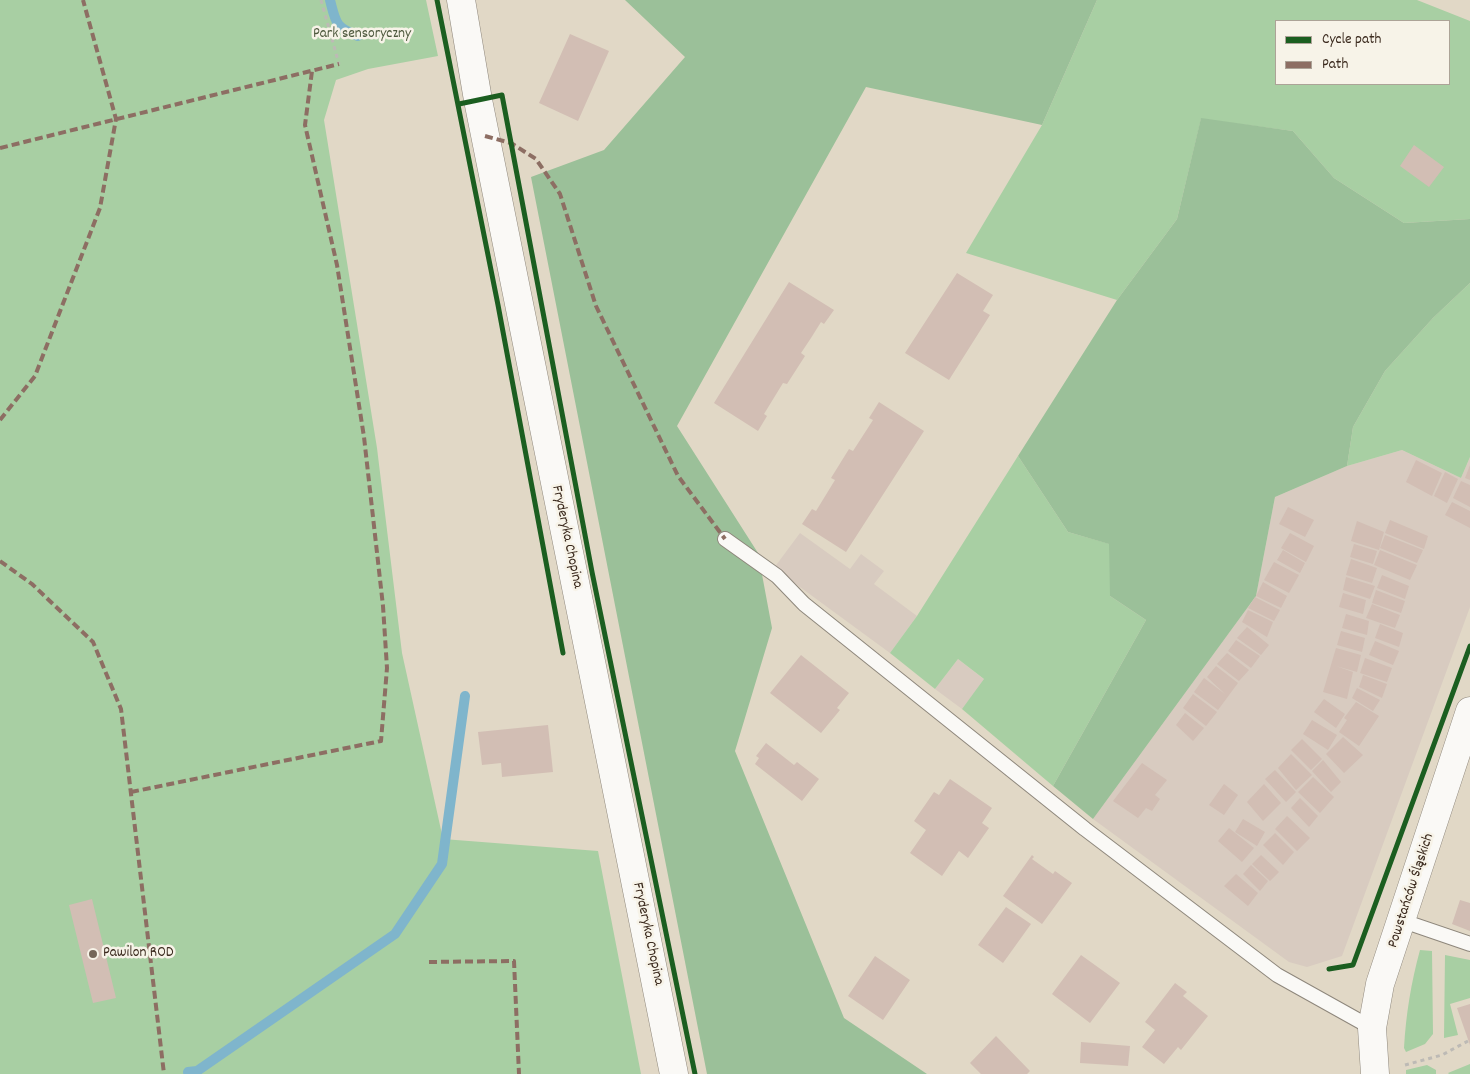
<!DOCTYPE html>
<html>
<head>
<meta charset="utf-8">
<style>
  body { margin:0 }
  #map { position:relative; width:1470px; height:1074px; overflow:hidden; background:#e1d8c6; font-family:Dekko,sans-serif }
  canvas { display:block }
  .legend { position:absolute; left:1275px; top:20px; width:175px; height:65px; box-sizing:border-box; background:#f7f3e8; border:1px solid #aca397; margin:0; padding:6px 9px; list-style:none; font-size:15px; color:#3b2a1e }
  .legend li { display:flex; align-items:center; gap:10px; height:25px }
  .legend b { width:25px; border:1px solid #aca397 }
</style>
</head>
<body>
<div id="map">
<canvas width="1470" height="1074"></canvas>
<ul class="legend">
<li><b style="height:6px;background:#1b5e20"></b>Cycle path</li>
<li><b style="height:6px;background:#8d6e63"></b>Path</li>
</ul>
</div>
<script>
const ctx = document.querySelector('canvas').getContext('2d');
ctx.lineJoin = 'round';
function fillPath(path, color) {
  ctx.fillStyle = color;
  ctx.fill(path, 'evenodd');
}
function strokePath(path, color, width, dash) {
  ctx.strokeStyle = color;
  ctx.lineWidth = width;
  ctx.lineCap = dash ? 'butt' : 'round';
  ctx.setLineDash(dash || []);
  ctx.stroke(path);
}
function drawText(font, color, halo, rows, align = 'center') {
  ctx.font = font + ' Dekko,sans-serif';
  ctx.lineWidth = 5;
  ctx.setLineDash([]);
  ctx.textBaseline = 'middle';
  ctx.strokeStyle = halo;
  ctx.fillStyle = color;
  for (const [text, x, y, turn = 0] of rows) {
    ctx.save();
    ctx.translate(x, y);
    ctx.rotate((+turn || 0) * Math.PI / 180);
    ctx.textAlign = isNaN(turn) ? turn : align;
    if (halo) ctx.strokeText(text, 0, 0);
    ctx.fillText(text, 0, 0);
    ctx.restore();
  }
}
fillPath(new Path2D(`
  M 1402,450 L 1461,478 L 1470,457 L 1470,607 L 1342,956 L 1307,967 L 1289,962 L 1093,819 L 1256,596 L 1275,497 L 1347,466 Z
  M 800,533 L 850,569 L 861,554 L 884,571 L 874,584 L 917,616 L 890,653 L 774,568 Z
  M 958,659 L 985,680 L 962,709 L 935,689 Z`), '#d8cbc0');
fillPath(new Path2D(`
  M 0,0 L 426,0 L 438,56 L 368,69 L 336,80 L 324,120 L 377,448 L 402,653 L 443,839 L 598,851 L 641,1074 L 0,1074 Z
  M 1097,0 L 1417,0 L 1470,21 L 1470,219 L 1404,223 L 1334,178 L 1293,131 L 1201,119 L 1177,219 L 1117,300 L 966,253 L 1042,125 ZM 1276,21 L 1449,21 L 1449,84 L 1276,84 Z
  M 1470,283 L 1470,457 L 1461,478 L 1402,450 L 1347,466 L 1353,427 L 1385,371 L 1433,318 Z
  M 1018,456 L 1068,532 L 1110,544 L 1110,596 L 1146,620 L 1053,786 L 962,709 L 984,679 L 958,659 L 935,689 L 890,653 L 917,616 Z
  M 1420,950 L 1432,951 L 1433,1034 L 1425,1044 L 1406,1052 L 1404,1048 C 1406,1014 1411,983 1420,950 Z
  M 1445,955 L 1470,960 L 1470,998 L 1450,1004 L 1458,1035 L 1444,1038 Z
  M 1470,1064 L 1470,1074 L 1449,1074 L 1448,1073 Z
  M 1427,1065 L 1436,1070 L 1436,1074 L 1406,1074 L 1406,1070 Z`), '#a8cfa3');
fillPath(new Path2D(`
  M 625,0 L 1097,0 L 1042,125 L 866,87 L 677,426 L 758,553 L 772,628 L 735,751 L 844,1018 L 927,1074 L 707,1074 L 531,177 L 604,150 L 685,57 Z
  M 1201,118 L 1293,131 L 1334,178 L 1404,223 L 1470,219 L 1470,283 L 1433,318 L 1385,371 L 1353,427 L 1347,466 L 1275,497 L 1256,596 L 1093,819 L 1053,786 L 1146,620 L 1110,596 L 1109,544 L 1068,532 L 1018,456 L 1117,300 L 1177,219 Z`), '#9bc099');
strokePath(new Path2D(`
  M 330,0 C 336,23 335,27 358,36
  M 188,1072 L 197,1071 L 395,934 L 442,864 L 465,696`), '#7fb5cc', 10);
fillPath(new Path2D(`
  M 570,34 L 609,51 L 578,121 L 539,103 Z
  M 1414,145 L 1444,167 L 1429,187 L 1400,166 Z
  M 957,273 L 993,295 L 983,311 L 990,315 L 949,380 L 905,353 Z
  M 789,282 L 834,310 L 824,324 L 821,322 L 811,338 L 801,353 L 805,356 L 787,384 L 783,383 L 764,414 L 767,416 L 758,431 L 714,403 Z
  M 879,402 L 924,431 L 846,552 L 802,524 L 812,509 L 816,511 L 835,480 L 831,478 L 849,449 L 853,451 L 873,420 L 869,418 Z
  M 1416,460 L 1442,473 L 1432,496 L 1406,482 Z
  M 1470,465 L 1470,480 L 1465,478 Z
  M 1445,472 L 1458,479 L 1447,503 L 1434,496 Z
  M 1461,481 L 1470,485 L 1470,507 L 1453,498 Z
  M 1452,502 L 1470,511 L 1470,528 L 1445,515 Z
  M 1288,507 L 1314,520 L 1305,537 L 1279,524 Z
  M 1390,520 L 1428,536 L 1424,549 L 1385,533 Z
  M 1357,521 L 1384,532 L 1379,550 L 1351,541 Z
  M 1290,533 L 1314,546 L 1306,562 L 1281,548 Z
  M 1385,535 L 1423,550 L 1417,563 L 1380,548 Z
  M 1354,544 L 1377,551 L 1373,564 L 1350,557 Z
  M 1283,550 L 1305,563 L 1300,573 L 1277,560 Z
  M 1380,550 L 1417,565 L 1410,580 L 1374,565 Z
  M 1351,559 L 1377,568 L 1372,583 L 1346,575 Z
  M 1274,562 L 1299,575 L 1289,593 L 1264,580 Z
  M 1382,575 L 1409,586 L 1405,599 L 1377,588 Z
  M 1346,577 L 1375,586 L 1370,599 L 1343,590 Z
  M 1263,582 L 1287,596 L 1281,608 L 1256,596 Z
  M 1376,590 L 1405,601 L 1401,613 L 1372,603 Z
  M 1343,593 L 1366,600 L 1363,614 L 1339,607 Z
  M 1255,597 L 1280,610 L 1274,621 L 1248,608 Z
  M 1372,604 L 1400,615 L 1395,628 L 1366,618 Z
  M 1248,610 L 1273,622 L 1267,637 L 1242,622 Z
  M 1346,614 L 1369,621 L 1367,635 L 1342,628 Z
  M 1380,624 L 1403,633 L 1399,647 L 1375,638 Z
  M 1247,627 L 1269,645 L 1261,655 L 1237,638 Z
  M 1341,631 L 1365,638 L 1362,652 L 1337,645 Z
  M 1236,640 L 1260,656 L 1251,668 L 1228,651 Z
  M 1375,641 L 1399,651 L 1393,665 L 1369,655 Z
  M 1336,648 L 1361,655 L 1357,672 L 1336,666 L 1353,672 L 1347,699 L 1323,692 Z
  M 1227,653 L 1249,670 L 1239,681 L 1217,664 Z
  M 801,655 L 849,693 L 837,708 L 840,710 L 821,733 L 770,693 Z
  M 1365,658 L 1392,668 L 1387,682 L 1360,673 Z
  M 1216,666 L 1238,683 L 1218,710 L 1194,692 L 1204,678 L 1225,694 L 1207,677 Z
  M 1363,675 L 1387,684 L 1382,698 L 1359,687 Z
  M 1357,688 L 1380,700 L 1373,711 L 1352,698 Z
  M 1193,694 L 1217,712 L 1206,726 L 1183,708 Z
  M 1324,699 L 1345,714 L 1336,728 L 1314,712 Z
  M 1356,702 L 1379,716 L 1359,746 L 1339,732 L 1347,720 L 1344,718 Z
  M 1185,713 L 1204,728 L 1193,741 L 1176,725 Z
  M 1312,720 L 1337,735 L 1328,750 L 1303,734 Z
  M 548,725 L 553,772 L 502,777 L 501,763 L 482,765 L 478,732 Z
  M 1343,737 L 1363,755 L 1344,773 L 1326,754 Z
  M 1302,739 L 1322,759 L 1311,770 L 1291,750 Z
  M 766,743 L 794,765 L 797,762 L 819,779 L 802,801 L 755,764 L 759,758 L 756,756 Z
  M 1291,754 L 1312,775 L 1296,790 L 1278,768 Z
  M 1323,760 L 1341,782 L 1331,792 L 1312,771 Z
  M 1142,763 L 1167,780 L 1155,795 L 1160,799 L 1152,811 L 1146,808 L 1138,818 L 1113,801 Z
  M 1275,770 L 1296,792 L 1286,802 L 1265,779 Z
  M 1313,777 L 1334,797 L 1320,813 L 1298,792 Z
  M 950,779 L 992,808 L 982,823 L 989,828 L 968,858 L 959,851 L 942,876 L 910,853 L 926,830 L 914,821 L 934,792 L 939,795 Z
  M 1224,784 L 1238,795 L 1224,815 L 1209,805 Z
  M 1264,784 L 1281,803 L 1263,821 L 1247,802 Z
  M 1300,798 L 1318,816 L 1309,827 L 1291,808 Z
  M 1287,816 L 1310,838 L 1297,851 L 1275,829 Z
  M 1243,819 L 1265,832 L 1257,846 L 1235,832 Z
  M 1229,828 L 1254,848 L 1242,862 L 1218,841 Z
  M 1275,833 L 1294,852 L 1283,865 L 1263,845 Z
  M 1032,855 L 1034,857 L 1032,859 L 1053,874 L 1055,871 L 1072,883 L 1042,924 L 1003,896 Z
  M 1261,855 L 1279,872 L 1270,881 L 1252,864 Z
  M 1251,865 L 1268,881 L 1260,891 L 1243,874 Z
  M 1236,874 L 1258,893 L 1248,906 L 1224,886 Z
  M 92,899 L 116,998 L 93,1003 L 69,905 Z
  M 1460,900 L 1470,903 L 1470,931 L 1452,924 Z
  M 1006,907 L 1031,924 L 1003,963 L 978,945 Z
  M 1081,955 L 1120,983 L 1090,1023 L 1052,994 Z
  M 875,956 L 910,980 L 883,1020 L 848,996 Z
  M 1175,983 L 1187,992 L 1183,996 L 1208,1016 L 1181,1050 L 1178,1047 L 1164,1064 L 1142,1047 L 1155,1030 L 1145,1022 Z
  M 1470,1004 L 1470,1045 L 1457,1008 Z
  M 996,1036 L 1030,1071 L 1027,1074 L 981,1074 L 970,1063 Z
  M 1081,1042 L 1130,1046 L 1128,1066 L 1080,1063 Z`), '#d2beb4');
const service = new Path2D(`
  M 725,539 L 777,576 L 804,604 L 1085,829 L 1277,975 L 1372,1028
  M 1403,921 L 1470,944`);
const minor = new Path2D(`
  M 1375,1074 L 1372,1028 L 1380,984 L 1470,711`);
const tertiary = new Path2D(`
  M 461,0 L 478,100 L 674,1074`);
strokePath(service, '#8e877c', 16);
strokePath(minor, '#8e877c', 29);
strokePath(tertiary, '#8e877c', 29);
strokePath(new Path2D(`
  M 321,0 L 339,64
  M 1405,1065 L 1442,1055 L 1468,1041`), '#bdbab5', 3, [4, 4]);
strokePath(service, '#faf9f6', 14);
strokePath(minor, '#faf9f6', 28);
strokePath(tertiary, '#faf9f6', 28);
strokePath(new Path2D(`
  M 485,136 L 511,143 L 536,159 L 560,194 L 596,306 L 678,476 L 725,539
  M 0,148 L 339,64
  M 0,420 L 35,376 L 100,208 L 116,119 L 83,0
  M 0,561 L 32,584 L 93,642 L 121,709 L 164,1074
  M 131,792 L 381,741 L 387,668 L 383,606 L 364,437 L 337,265 L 305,125 L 312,71
  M 429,962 L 514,961 L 519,1074`), '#8d6e63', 4, [8, 4]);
strokePath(new Path2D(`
  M 437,0 L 498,305 L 563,653
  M 459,104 L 502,95 L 592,572 L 695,1074
  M 1329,969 L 1353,965 L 1470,646`), '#1b5e20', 5);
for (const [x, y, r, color] of [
  [93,954,5,"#756759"]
]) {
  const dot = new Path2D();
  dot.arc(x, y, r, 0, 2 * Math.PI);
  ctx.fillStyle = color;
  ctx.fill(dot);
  strokePath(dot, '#f7f3e8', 2);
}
drawText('15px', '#4e593e', '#f7f3e8', [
  ["Park sensoryczny",362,35]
]);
drawText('15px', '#3b2a1e', '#f7f3e8', [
  ["Fryderyka Chopina",566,537,78],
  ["Powstańców Śląskich",1412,891,-72],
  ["Fryderyka Chopina",647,934,78]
]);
drawText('15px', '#3b2a1e', '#f7f3e8', [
  ["Pawilon ROD",103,954]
], 'left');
</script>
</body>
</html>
